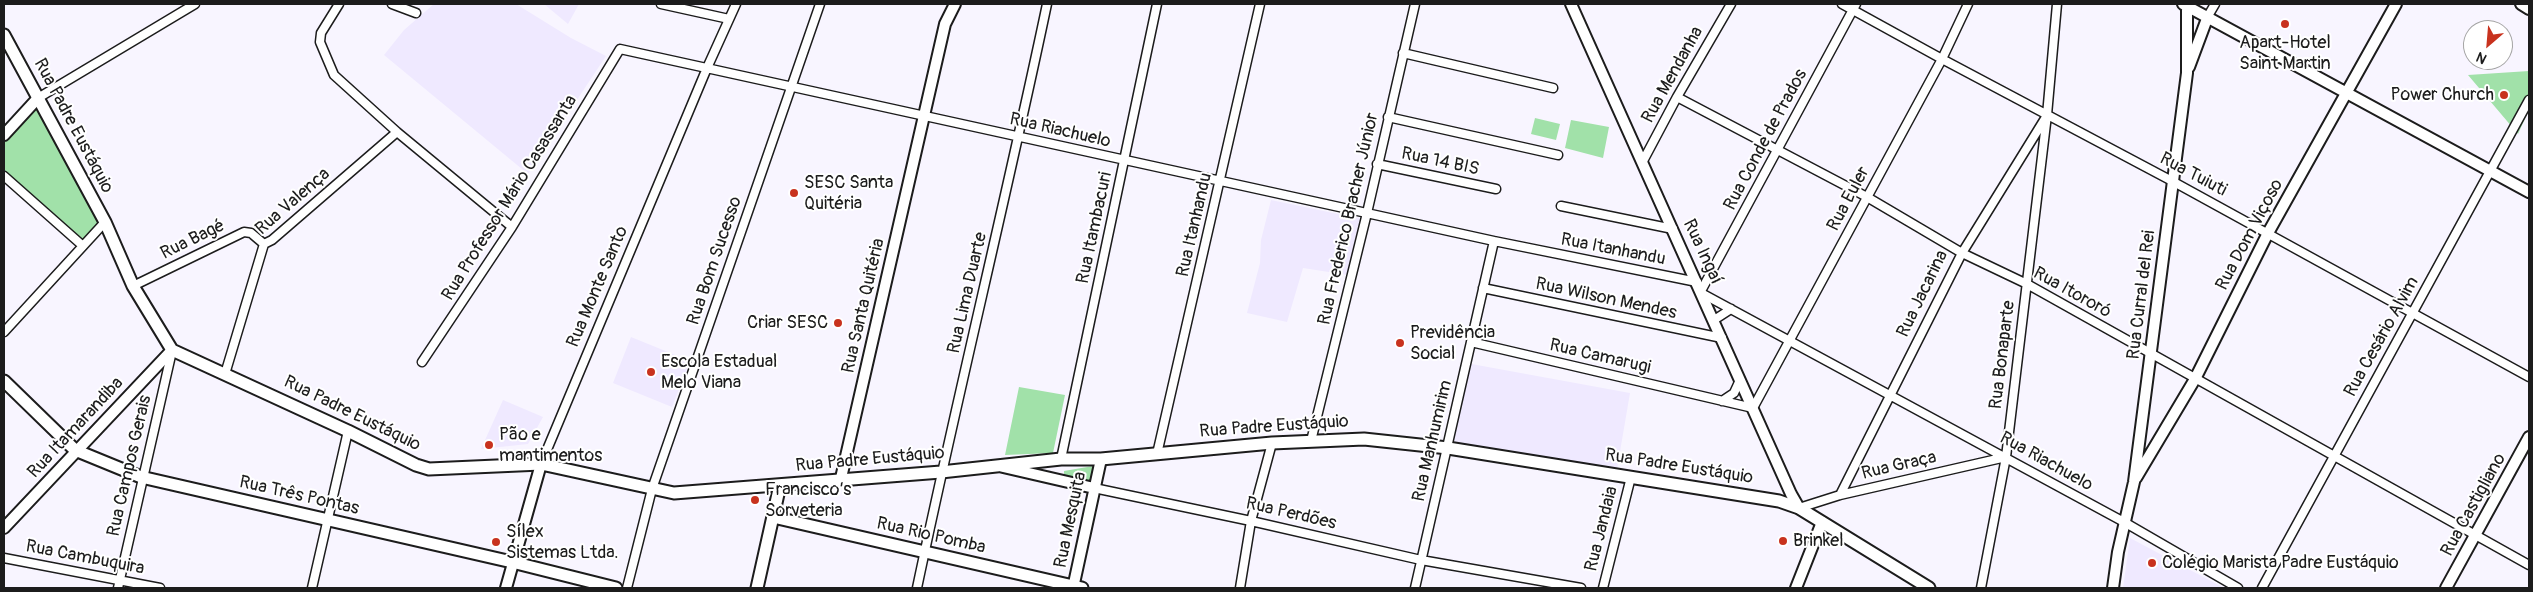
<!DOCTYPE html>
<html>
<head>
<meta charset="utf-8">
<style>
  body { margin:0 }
  #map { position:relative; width:2533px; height:592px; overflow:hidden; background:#f8f5ff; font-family:Pangolin,sans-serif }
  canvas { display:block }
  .frame { position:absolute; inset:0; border:5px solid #1c1c1c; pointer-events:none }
  .north { position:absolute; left:2463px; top:20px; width:50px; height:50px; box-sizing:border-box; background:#fff; border:1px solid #a4a4a4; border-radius:50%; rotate:207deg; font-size:14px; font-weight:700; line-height:20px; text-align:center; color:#1c1c1c }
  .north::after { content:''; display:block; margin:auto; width:18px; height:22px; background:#c8321e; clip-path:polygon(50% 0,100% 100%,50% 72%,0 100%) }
</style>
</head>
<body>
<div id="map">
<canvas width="2533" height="592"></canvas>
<div class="frame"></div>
<div class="north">N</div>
</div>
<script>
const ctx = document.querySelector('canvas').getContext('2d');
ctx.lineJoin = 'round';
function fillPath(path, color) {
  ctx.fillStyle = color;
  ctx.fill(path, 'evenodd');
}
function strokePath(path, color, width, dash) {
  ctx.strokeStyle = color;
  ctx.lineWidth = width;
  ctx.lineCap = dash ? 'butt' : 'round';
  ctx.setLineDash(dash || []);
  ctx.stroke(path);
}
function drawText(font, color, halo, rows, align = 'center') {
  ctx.font = font + ' Pangolin,sans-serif';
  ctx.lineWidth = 4;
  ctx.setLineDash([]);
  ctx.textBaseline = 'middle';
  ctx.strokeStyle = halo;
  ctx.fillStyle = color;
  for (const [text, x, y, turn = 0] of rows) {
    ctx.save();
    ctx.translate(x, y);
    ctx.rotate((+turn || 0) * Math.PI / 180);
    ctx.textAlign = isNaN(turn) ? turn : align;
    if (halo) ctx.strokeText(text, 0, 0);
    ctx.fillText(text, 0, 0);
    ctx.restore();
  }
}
fillPath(new Path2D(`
  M 434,4 L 516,4 L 571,38 L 606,56 L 528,174 L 384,55 L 404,30 Z
  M 544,4 L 579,4 L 568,24 Z
  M 1271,200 L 1362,219 L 1348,275 L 1303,268 L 1287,322 L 1247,313 L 1260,263 L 1261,240 Z
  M 631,337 L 690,361 L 672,407 L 613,383 Z
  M 1466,363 L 1630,393 L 1616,475 L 1448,448 Z
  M 503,400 L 543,417 L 528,444 L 481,449 Z
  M 2130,538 L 2224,588 L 2123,588 Z`), '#efe9ff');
fillPath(new Path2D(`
  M 2529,71 L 2529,110 L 2518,134 L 2468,75 Z
  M 38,98 L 105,222 L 83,246 L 4,176 L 4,135 Z
  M 1535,118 L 1560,124 L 1556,140 L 1531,134 Z
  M 1571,120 L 1609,127 L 1603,158 L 1565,148 Z
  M 1019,387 L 1065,395 L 1053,453 L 1005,455 Z
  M 1093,466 L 1091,484 L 1064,475 L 1064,471 Z`), '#a1e1a9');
const minor = new Path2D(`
  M 339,4 L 321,33 L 320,42 L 334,75 L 397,132 L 512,227
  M 392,4 L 416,13
  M 661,4 L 729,19
  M 1842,4 L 1942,59 L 2172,181 L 2529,377
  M 2208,16 L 2215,4
  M 1403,53 L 1553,88
  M 1677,97 L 1867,197 L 1962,253 L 2027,284 L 2529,565
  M 38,98 L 195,4
  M 1388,117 L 1558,155
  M 1643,161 L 1677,97 L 1731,4
  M 1377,164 L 1496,189
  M 4,176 L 83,246
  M 1561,206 L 1673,229
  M 264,244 L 272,240 L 397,132
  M 133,286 L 244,232 L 251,233 L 264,244
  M 1483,288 L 1722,338
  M 1701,291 L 1856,4
  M 1703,294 L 2124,522 L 2238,588
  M 1714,320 L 1731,309
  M 4,332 L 105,222
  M 1471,342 L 1753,408 L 1942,59 L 1968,4
  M 422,362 L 512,227 L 620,49 L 1494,241 L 1697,282
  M 225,374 L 264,244
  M 1722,401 L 1734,393 L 1740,380
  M 1311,441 L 1367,213 L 1415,4
  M 1157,454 L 1260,4
  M 1061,459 L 1157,4
  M 541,464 L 707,68 L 736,4
  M 1094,488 L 1251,521 L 1421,560 L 1581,588
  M 1840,495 L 1962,253 L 2046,117
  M 1799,508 L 1840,495 L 2006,457
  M 4,558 L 160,588
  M 118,588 L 172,351
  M 312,588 L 348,431
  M 627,588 L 652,489 L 820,4
  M 917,588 C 958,393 1006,199 1047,4
  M 1240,588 L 1251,521 L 1272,443
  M 1415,588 L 1494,241
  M 1603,588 L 1631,477
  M 1981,588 L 2006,457 L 2047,115 L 2057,4
  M 2262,588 L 2529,100`);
const tertiary = new Path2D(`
  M 1571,4 L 1791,494 L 1799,508
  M 2183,4 L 2529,192
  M 2521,4 L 2529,9
  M 2189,67 L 2208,16
  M 4,135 L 38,98
  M 1003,467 L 1094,488
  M 841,478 L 945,24 L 955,4
  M 2136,478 L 2195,379 L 2268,233 L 2396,4
  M 4,528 L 172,350
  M 506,588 L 541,464
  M 1073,588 L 1101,459
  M 1796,588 L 1822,522
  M 2113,588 L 2118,552 L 2134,482 L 2187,73 L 2187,4
  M 2446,588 L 2529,437`);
const secondary = new Path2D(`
  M 4,35 L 105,222 L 133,286 L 172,350 L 348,431 L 416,465 L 429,469 L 541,464 L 674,493 L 941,472 L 1061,459 L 1101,459 L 1272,443 L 1364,439 L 1448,448 L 1779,501 L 1799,508 L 1929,588
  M 4,381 L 75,450 L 141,477 L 512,562 L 616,588
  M 773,517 L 1082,588
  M 757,588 L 780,485`);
strokePath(minor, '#1c1c1c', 11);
strokePath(tertiary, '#1c1c1c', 14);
strokePath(secondary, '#1c1c1c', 15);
strokePath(minor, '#fff', 8);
strokePath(tertiary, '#fff', 10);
strokePath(secondary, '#fff', 11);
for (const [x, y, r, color] of [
  [2285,24,5,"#c8321e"],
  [2504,95,5,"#c8321e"],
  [794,193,5,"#c8321e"],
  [838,323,5,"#c8321e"],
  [1400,343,5,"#c8321e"],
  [651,372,5,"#c8321e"],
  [489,445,5,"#c8321e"],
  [755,500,5,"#c8321e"],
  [1783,541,5,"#c8321e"],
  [496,542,5,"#c8321e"],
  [2152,563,5,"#c8321e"]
]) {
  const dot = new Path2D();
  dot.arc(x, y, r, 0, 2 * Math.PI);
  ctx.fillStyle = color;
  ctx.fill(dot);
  strokePath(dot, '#fff', 2);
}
drawText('18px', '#1c1c1c', '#fff', [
  ["Apart-Hotel",2285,43,"center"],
  ["Saint Martin",2285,64,"center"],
  ["Power Church",2494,95,"right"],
  ["SESC Santa",804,183],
  ["Quitéria",804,204],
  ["Criar SESC",828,323,"right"],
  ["Previdência",1410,333],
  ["Social",1410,354],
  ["Escola Estadual",661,362],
  ["Melo Viana",661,383],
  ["Pão e",499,435],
  ["mantimentos",499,456],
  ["Francisco’s",765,490],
  ["Sorveteria",765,511],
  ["Sílex",506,532],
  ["Sistemas Ltda.",506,553],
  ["Brinkel",1793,541],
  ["Colégio Marista Padre Eustáquio",2162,563]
], 'left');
drawText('18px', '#1c1c1c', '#fff', [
  ["Rua Mendanha",1673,75,-61],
  ["Rua Padre Eustáquio",73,126,62],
  ["Rua Riachuelo",1060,131,13],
  ["Rua Conde de Prados",1766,140,-62],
  ["Rua 14 BIS",1440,162,12],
  ["Rua Tuiuti",2193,175,28],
  ["Rua Professor Mário Casassanta",510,198,-58],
  ["Rua Euler",1849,199,-62],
  ["Rua Valença",293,202,-41],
  ["Rua Frederico Bracher Júnior",1349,219,-77],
  ["Rua Itanhandu",1195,225,-77],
  ["Rua Itambacuri",1095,228,-78],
  ["Rua Dom Viçoso",2250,235,-62],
  ["Rua Bagé",193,240,-26],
  ["Rua Itanhandu",1613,250,11],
  ["Rua Ingaí",1702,252,65],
  ["Rua Bom Sucesso",715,261,-71],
  ["Rua Monte Santo",598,287,-67],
  ["Rua Lima Duarte",968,293,-77],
  ["Rua Itororó",2072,293,29],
  ["Rua Jacarina",1923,294,-64],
  ["Rua Curral del Rei",2142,295,-83],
  ["Rua Wilson Mendes",1606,299,12],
  ["Rua Santa Quitéria",864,306,-77],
  ["Rua Cesário Alvim",2382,337,-61],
  ["Rua Bonaparte",2003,355,-83],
  ["Rua Camarugi",1600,357,13],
  ["Rua Padre Eustáquio",352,414,26],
  ["Rua Padre Eustáquio",1274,427,-4],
  ["Rua Itamarandiba",76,428,-47],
  ["Rua Manhumirim",1433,441,-77],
  ["Rua Padre Eustáquio",870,460,-5],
  ["Rua Riachuelo",2046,462,29],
  ["Rua Campos Gerais",130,466,-77],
  ["Rua Graça",1899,466,-13],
  ["Rua Padre Eustáquio",1679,467,9],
  ["Rua Três Pontas",299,496,13],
  ["Rua Castigliano",2474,505,-61],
  ["Rua Perdões",1291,514,13],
  ["Rua Mesquita",1071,520,-78],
  ["Rua Jandaia",1602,529,-76],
  ["Rua Rio Pomba",931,536,13],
  ["Rua Cambuquira",85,558,11]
]);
</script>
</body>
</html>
